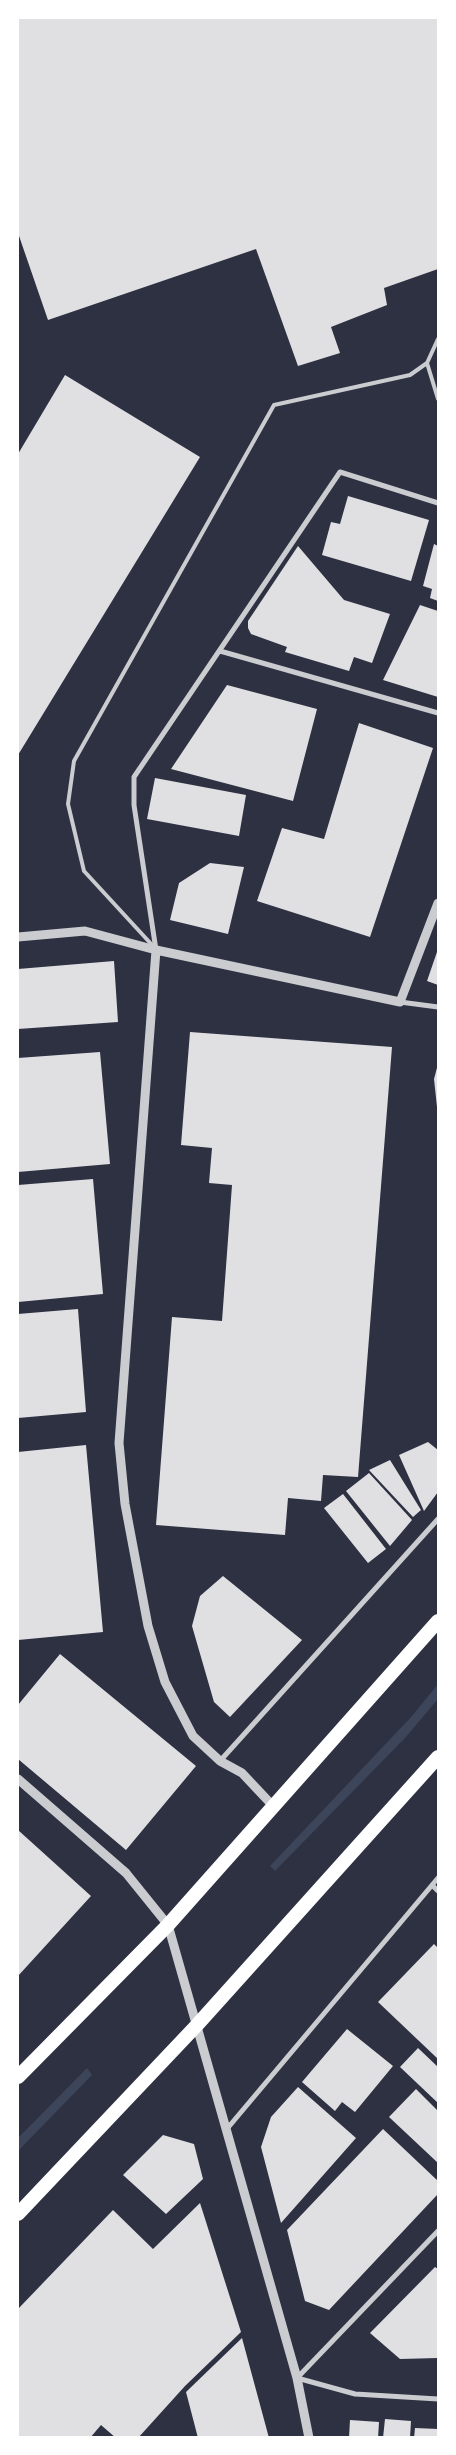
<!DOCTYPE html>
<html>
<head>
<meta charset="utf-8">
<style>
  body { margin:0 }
  #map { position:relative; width:456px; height:2455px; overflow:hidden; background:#2d3142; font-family:Karla,sans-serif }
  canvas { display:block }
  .frame { position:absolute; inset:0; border:19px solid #fff; pointer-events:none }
</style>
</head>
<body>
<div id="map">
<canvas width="456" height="2455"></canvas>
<div class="frame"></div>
</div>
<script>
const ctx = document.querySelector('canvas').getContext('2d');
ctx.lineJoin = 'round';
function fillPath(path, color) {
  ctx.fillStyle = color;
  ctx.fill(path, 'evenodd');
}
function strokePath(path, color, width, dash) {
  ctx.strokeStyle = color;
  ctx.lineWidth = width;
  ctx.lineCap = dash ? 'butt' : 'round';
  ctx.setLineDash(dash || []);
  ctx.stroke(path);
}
fillPath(new Path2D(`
  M 438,1684 L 438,1699 L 405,1738 L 275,1871 L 270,1866 L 412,1716 Z
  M 87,2068 L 92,2075 L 18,2151 L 18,2138 Z`), '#3c4559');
fillPath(new Path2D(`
  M 18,18 L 438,18 L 438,269 L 384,288 L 387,305 L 331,327 L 340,353 L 298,366 L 256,249 L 48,320 L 18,233 Z
  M 65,375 L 200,457 L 18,755 L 18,454 Z
  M 348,496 L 429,520 L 411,581 L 322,555 L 331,522 L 340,524 Z
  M 434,544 L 438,546 L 438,601 L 430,598 L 432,589 L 423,586 Z
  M 298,546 L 344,600 L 390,614 L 372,663 L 354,657 L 349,671 L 285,652 L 287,647 L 251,634 L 248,628 L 248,621 Z
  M 420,605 L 438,611 L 438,697 L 383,680 Z
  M 227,685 L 317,709 L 293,801 L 171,769 Z
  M 359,723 L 433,748 L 370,937 L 257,901 L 282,828 L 324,839 Z
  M 155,778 L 246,795 L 239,836 L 147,819 Z
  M 210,863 L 244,867 L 228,934 L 170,920 L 179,883 Z
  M 438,949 L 438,985 L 427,981 Z
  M 114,961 L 118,1022 L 18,1029 L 18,969 Z
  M 190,1032 L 392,1047 L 358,1477 L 323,1475 L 321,1501 L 288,1498 L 285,1535 L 156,1525 L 172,1317 L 222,1321 L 232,1185 L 209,1183 L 212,1148 L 181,1145 Z
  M 100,1052 L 110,1164 L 18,1172 L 18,1058 Z
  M 438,1064 L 438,1106 L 437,1107 L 434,1079 Z
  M 93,1179 L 103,1294 L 18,1302 L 18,1185 Z
  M 78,1309 L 86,1412 L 18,1418 L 18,1314 Z
  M 428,1442 L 438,1450 L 438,1492 L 424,1511 L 399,1455 Z
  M 86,1445 L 103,1632 L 18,1640 L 18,1452 Z
  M 390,1460 L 421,1510 L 413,1517 L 369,1470 Z
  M 369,1473 L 412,1520 L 390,1546 L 346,1491 Z
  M 343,1494 L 386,1549 L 368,1563 L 324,1508 Z
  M 223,1576 L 302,1640 L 230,1717 L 214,1702 L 192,1626 L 200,1596 Z
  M 60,1654 L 196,1766 L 126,1850 L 18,1759 L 18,1705 Z
  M 18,1830 L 91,1896 L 18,1976 Z
  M 434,1944 L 438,1948 L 438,2059 L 378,2002 Z
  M 347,2029 L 393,2066 L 355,2112 L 342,2102 L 335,2111 L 302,2082 Z
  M 418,2048 L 438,2067 L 438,2103 L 400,2067 Z
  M 298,2087 L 356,2138 L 281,2223 L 261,2147 L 271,2117 Z
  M 416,2089 L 438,2111 L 438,2163 L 389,2117 Z
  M 383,2129 L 438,2181 L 438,2194 L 329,2310 L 305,2301 L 287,2230 Z
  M 163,2135 L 194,2144 L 203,2179 L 166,2214 L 123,2175 Z
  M 200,2203 L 241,2332 L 185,2386 L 138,2438 L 116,2438 L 101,2425 L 90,2438 L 18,2438 L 18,2309 L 113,2210 L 153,2249 Z
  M 435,2267 L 438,2269 L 438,2358 L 400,2359 L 370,2333 Z
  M 242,2338 L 269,2438 L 198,2438 L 186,2392 Z
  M 385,2419 L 411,2421 L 410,2438 L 383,2438 Z
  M 350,2420 L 379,2422 L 378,2438 L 349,2438 Z
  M 415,2428 L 438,2429 L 438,2438 L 414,2438 Z`), '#e0e0e3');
strokePath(new Path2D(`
  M 427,363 L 438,399
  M 153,946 L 84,871 L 68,804 L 74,761 L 274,405 L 410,375 L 427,363 L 438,339`), '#caccd0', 4);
strokePath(new Path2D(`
  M 220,651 L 438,713
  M 156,950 L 134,805 L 134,777 L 340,472 L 438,503
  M 400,1002 L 438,1007
  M 220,1761 L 438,1519
  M 432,1885 L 438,1891
  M 226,2130 L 438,1878
  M 438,2231 L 297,2378 L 355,2394 L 438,2399`), '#caccd0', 5);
strokePath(new Path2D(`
  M 18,937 L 85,931 L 156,950 L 400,1002 L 438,903
  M 156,950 L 119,1443 L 125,1504 L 148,1626 L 165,1682 L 193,1736 L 220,1761 L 242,1773 L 273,1806
  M 18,1779 L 126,1873 L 168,1925 L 297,2378 L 309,2438`), '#caccd0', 9);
strokePath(new Path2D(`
  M 18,2077 L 168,1925 L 438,1621
  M 18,2214 L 197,2025 L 438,1757`), '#fff', 14);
</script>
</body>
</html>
